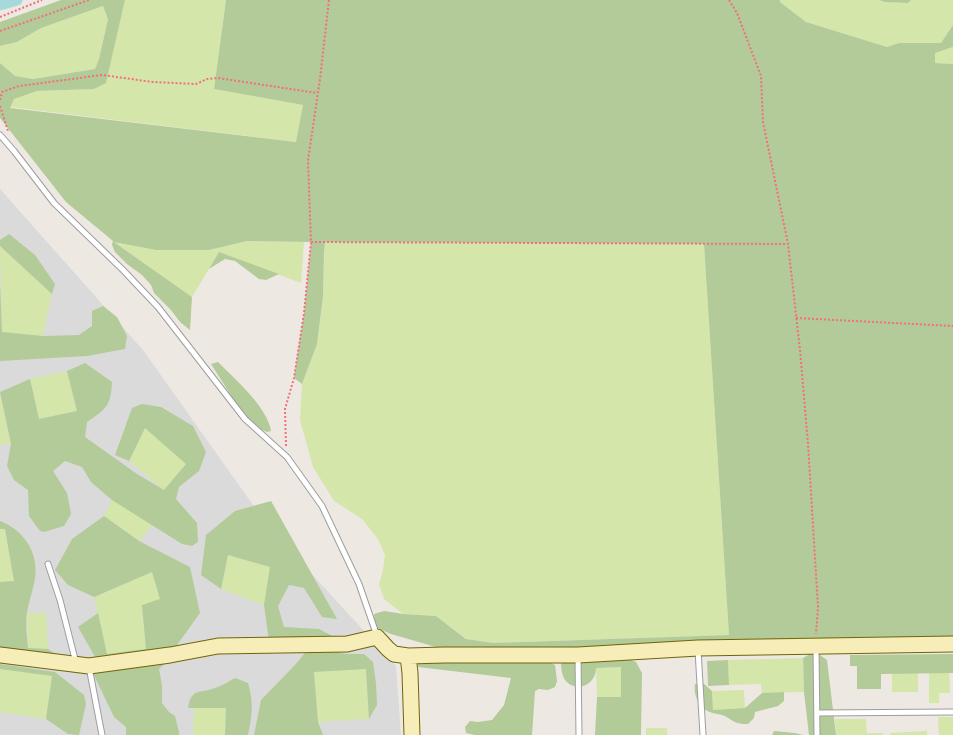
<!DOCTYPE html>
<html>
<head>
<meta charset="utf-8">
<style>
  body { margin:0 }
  canvas { display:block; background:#eee8e3 }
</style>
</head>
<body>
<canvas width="953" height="735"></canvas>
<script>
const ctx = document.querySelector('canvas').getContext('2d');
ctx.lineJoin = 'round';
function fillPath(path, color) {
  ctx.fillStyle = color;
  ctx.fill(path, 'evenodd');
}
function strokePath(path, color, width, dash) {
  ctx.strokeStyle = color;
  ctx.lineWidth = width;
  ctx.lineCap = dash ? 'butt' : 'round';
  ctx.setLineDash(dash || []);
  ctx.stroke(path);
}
fillPath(new Path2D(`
  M 0,189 L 143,350 L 268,526 L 396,666 L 401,735 L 0,735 Z`), '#dbdada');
fillPath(new Path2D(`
  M 125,0 L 226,0 L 214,89 L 303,105 L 297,142 L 10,107 L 13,99 L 37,91 L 94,89 L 106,83 Z
  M 780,0 L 879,0 L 885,2 L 908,3 L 911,0 L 953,0 L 953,25 L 941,43 L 899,43 L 887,47 L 806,22 L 780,2 Z
  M 103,6 L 108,18 L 99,59 L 95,69 L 33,79 L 15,76 L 0,63 L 0,46 L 17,42 L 41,28 Z
  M 953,47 L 953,64 L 935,63 L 935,53 Z
  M 113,241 L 156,250 L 209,250 L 247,241 L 304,242 L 301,283 L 219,252 L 192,297 Z
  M 325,242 L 704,244 L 729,635 L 493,643 L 467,639 L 436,616 L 403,614 L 384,599 L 379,584 L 383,570 L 385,555 L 378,539 L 362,519 L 334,501 L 313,467 L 300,420 L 302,384 L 317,344 L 323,296 Z
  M 0,246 L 52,294 L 43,336 L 2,332 Z
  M 67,371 L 77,411 L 39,419 L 30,379 Z
  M 0,395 L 11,444 L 0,445 Z
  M 145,428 L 187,464 L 164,490 L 129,461 Z
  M 112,500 L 153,525 L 139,541 L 104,516 Z
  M 0,529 L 4,529 L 14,581 L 0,582 Z
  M 228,555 L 270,567 L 264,605 L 221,589 Z
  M 152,572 L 160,600 L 142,605 L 146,649 L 107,654 L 94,597 Z
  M 27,613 L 46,613 L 48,649 L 28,649 Z
  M 803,658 L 804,692 L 762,693 L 761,684 L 729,685 L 728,660 Z
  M 892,664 L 918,664 L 918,692 L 892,692 Z
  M 929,666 L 949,666 L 950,693 L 939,693 L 939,703 L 929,703 Z
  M 621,667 L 622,697 L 597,697 L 596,668 Z
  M 366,668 L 369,719 L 318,722 L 314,672 Z
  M 0,669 L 52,676 L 46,719 L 0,712 Z
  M 744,690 L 745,708 L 713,710 L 712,691 Z
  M 194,708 L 226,708 L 225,735 L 193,735 Z
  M 938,717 L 953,717 L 953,735 L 939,735 Z
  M 835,719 L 866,719 L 867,733 L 883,733 L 883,735 L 836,735 Z
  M 646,728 L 667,728 L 667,735 L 646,735 Z
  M 927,731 L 927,735 L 890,735 L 890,733 Z`), '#d4e6aa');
fillPath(new Path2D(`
  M 61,0 L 125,0 L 106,83 L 94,89 L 37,91 L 14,99 L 10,108 L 296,142 L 303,105 L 214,89 L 226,0 L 780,0 L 780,2 L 806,22 L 887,47 L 899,43 L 941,43 L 953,25 L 953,47 L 935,53 L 935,63 L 953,64 L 953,650 L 453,652 L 391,634 L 375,627 L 374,614 L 384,611 L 403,614 L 436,616 L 466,639 L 493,643 L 729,635 L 704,244 L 325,242 L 324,255 L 323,296 L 317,344 L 302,384 L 294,378 L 304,313 L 311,242 L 247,241 L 209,250 L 156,250 L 114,242 L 192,297 L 190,330 L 180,322 L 171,310 L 154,293 L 151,285 L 142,275 L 127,264 L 115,252 L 112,245 L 113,241 L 66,202 L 0,118 L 0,63 L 15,76 L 33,79 L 95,69 L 99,59 L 108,19 L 103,6 L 41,28 L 17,42 L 0,46 L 0,22 Z
  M 879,0 L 911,0 L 908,3 L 885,2 Z
  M 9,234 L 35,255 L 55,284 L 52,294 L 0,246 L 0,240 Z
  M 219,252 L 279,274 L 266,280 L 259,279 L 235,261 L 225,259 L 209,269 Z
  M 0,283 L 2,332 L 43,336 L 79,335 L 92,326 L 92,311 L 103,306 L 117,317 L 127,336 L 125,349 L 87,356 L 0,361 Z
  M 218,362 C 235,379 268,408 271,431 L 267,432 L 258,428 L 244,416 L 211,364 Z
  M 85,363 L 112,382 C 111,406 106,409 87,422 L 85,437 L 137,474 L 164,490 L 186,464 L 145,428 L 129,461 L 115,455 L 132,408 L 142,404 L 161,407 L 193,426 L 206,452 L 199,471 L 179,487 L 176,499 L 197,523 L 198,542 L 192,546 L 182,544 L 112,500 L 91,482 L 82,467 L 65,461 L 53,471 L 67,493 L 71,514 L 64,526 L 44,532 L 40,531 L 29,516 L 28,490 L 14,480 L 7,466 L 11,444 L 0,392 L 30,379 L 39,419 L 77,411 L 67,371 Z
  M 271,501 L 337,619 L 322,617 L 304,588 L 289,585 L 278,606 L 284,627 L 319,629 L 336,638 L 269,641 L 264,605 L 270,567 L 228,555 L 221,589 L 201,575 L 206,535 L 235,511 Z
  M 104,516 L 139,541 L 190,567 L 200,613 L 172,652 L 98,662 L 78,627 L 98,613 L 107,654 L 146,649 L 142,605 L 160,599 L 152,572 L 94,597 L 68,585 L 55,570 L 72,539 Z
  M 0,521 C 24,530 39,553 35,579 C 33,590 29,601 27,612 C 25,623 27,637 28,648 L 48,649 L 57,655 L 0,651 L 0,582 L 14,581 L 5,529 L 0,529 Z
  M 319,648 L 346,654 L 364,654 L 373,662 L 376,683 L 377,705 L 369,719 L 366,669 L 314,672 L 318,722 L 323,735 L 254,735 L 261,700 L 295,665 L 308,649 Z
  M 810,654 L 820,655 L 827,660 L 836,735 L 809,735 L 804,692 L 803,658 Z
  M 953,654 L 953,673 L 881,674 L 881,689 L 857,689 L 857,666 L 850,666 L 850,655 Z
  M 172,657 L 159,669 L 162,685 L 162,703 L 169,712 L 175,716 L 179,732 L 179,735 L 126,735 L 126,727 L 114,717 L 91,669 Z
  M 542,658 L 555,665 L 557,681 L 555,687 L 548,690 L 539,689 L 535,691 L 532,735 L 475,735 L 466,733 L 465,727 L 470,721 L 478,722 L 492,720 L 504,705 L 511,678 L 418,667 L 418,661 Z
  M 561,658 L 626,658 L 636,662 L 642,673 L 641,735 L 595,735 L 597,697 L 621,697 L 621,667 L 596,668 C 596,686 575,693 565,680 C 561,674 561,665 561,658 Z
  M 728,660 L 729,685 L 708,686 L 707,661 Z
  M 0,664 L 55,672 L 84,695 L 86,704 L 79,735 L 68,734 L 46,719 L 52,676 L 0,669 Z
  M 235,678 L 248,683 C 254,703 252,716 248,735 L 225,735 L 226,708 L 188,708 C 192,687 199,694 215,688 C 222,686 229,681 235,678 Z
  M 703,683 L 712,691 L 713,710 L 745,708 L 762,693 L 784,692 L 784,701 L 778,706 L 755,712 L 754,718 L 748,724 C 735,724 735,722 725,716 C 720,714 714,714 710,712 C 699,709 693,694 695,684 Z
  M 774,731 L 795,733 L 803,735 L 772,735 Z`), '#b2cb99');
strokePath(new Path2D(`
  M 0,5 L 17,0`), '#a5d9da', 11);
const lane = new Path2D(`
  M 0,135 L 14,151 L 54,203 L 123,270 L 158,307 L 245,419 L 287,457 L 322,506 L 359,584 L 377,636
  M 48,564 L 60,600 L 76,663
  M 816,648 L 817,735
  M 698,650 L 703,735
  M 578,656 L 579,735
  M 89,667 L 102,735
  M 817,713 L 953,712`);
const secondary = new Path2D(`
  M 0,655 L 89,666 L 170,655 L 218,646 L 347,644 L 377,637 L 388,649 L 394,654 L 408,656 L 444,655 L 578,655 L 698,648 L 953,644
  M 408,656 L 410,673 L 412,735`);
strokePath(lane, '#9e9e9e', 7);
strokePath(secondary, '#6f6509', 17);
strokePath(new Path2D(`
  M 729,0 L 737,13 L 761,76 L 763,122 L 788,244 L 800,350 L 808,444 L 818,607 L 816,634
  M 0,17 L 42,0
  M 0,31 L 89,0
  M 0,100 L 2,92 L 19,86 L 102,75 L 153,82 L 196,84 L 207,79 L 218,78 L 317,93
  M 0,106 L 8,131
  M 311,242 L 788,244
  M 796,318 L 953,326
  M 286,446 L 285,409 L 294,378 L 304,313 L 311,242 L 308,160 L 320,79 L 329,0`), '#f46e7c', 2, [2, 2]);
strokePath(lane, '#fff', 5);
strokePath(secondary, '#f6edb8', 15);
</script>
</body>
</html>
